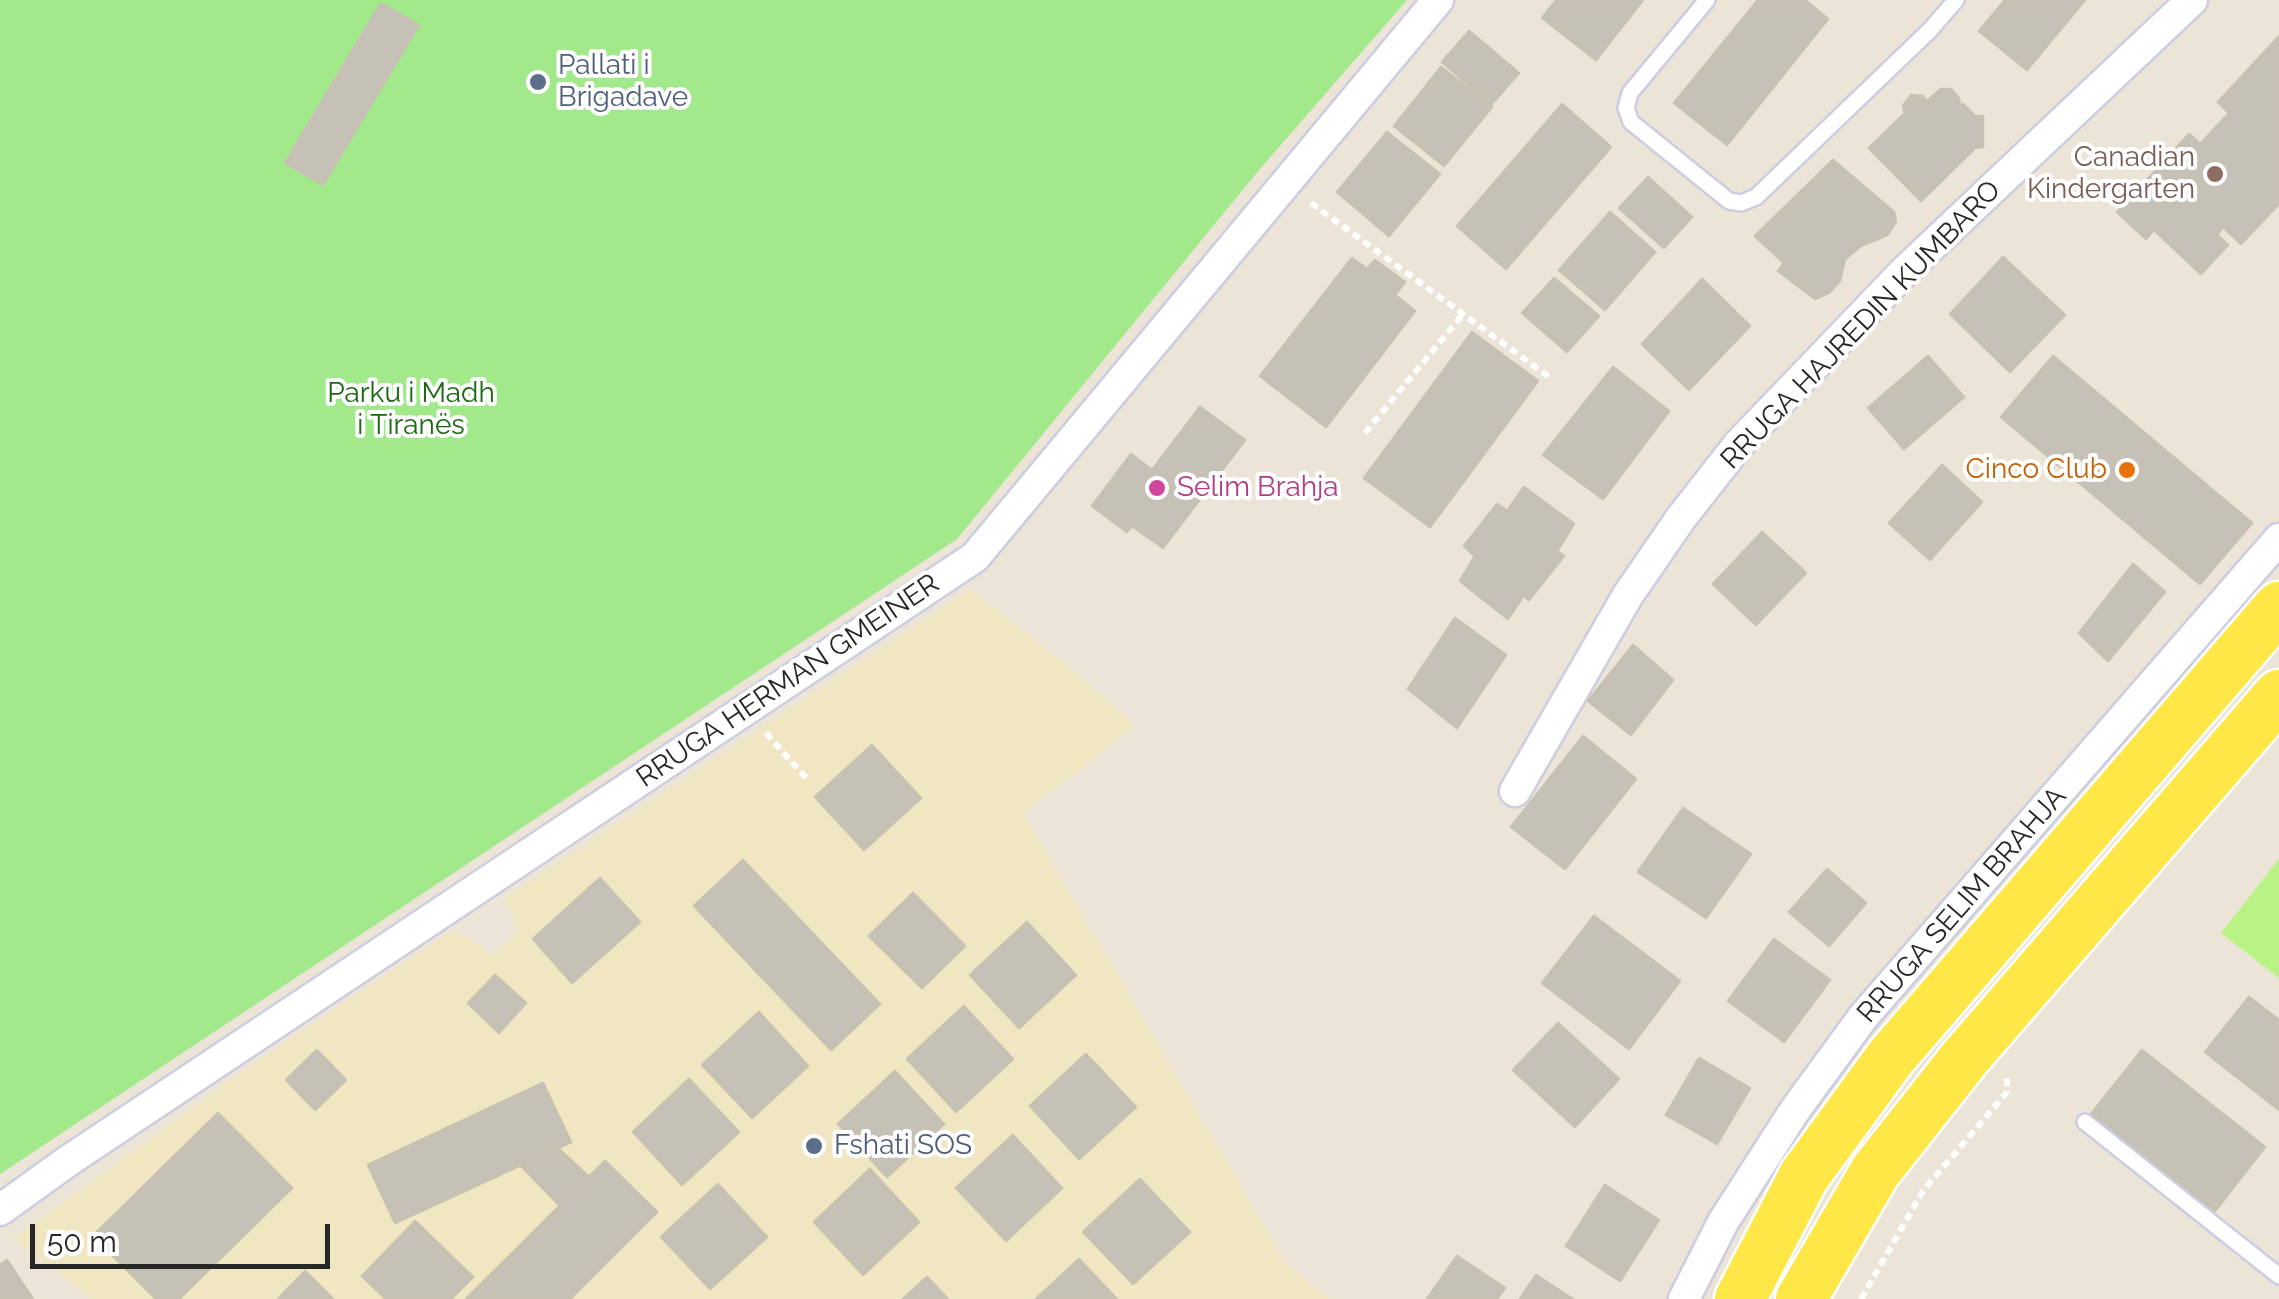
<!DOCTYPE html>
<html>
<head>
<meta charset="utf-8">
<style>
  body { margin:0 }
  #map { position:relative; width:2279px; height:1299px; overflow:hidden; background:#ece4d6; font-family:Raleway,sans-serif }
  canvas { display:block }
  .scale { position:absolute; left:30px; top:1224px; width:300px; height:45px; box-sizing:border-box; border:5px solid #272727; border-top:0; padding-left:12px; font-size:30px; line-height:35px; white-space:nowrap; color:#272727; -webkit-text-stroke:8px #fff; paint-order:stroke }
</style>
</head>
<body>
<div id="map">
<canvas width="2279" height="1299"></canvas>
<div class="scale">50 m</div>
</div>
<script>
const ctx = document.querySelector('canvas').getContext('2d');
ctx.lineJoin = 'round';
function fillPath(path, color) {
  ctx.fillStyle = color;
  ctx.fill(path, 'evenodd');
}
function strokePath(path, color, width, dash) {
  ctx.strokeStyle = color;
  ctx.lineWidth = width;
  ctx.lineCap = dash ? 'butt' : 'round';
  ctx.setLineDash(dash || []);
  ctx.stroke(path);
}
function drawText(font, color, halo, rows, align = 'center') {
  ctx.font = font + ' Raleway,sans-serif';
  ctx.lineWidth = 8;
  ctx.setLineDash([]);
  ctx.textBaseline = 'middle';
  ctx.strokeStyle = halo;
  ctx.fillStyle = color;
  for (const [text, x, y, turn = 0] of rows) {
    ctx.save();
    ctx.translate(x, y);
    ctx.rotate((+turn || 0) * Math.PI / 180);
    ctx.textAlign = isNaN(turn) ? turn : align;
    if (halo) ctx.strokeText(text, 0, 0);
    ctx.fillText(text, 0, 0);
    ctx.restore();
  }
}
fillPath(new Path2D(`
  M 970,589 L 1075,672 L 1135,726 L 1023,813 L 1287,1265 L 1329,1299 L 92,1299 L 13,1239 L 243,1071 L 454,930 L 494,955 L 508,942 L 518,928 L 504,899 Z`), '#f0e6c2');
fillPath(new Path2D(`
  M 0,0 L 1407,0 L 1259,170 L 957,539 L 0,1174 Z`), '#a1e98b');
fillPath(new Path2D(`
  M 2279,859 L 2279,978 L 2221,933 Z`), '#b9f285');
const building = new Path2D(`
  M 1556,0 L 1643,0 L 1596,60 L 1542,18 Z
  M 1758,0 L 1805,0 L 1828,19 L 1727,145 L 1674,103 Z
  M 2005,0 L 2085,0 L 2027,70 L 1979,31 Z
  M 381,3 L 419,25 L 323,185 L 285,163 Z
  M 1469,31 L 1519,73 L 1491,105 L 1442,62 Z
  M 2279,36 L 2279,204 L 2241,244 L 2223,227 L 2217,235 L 2228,245 L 2201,274 L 2154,230 L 2146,239 L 2117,212 L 2189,134 L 2200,144 L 2229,113 L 2218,102 Z
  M 1441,67 L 1492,107 L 1444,166 L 1394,126 Z
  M 1941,89 L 1951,89 L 1959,98 L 1960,106 L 1963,104 L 1975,116 L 1983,116 L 1983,147 L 1975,148 L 1921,201 L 1869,148 L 1905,113 L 1903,106 L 1911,95 L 1922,96 L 1927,101 Z
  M 1562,104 L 1611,147 L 1506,269 L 1457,226 Z
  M 1387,132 L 1440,174 L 1389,236 L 1337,192 Z
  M 1833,160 L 1894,212 L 1896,222 L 1887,235 L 1861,246 L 1845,259 L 1840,281 L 1830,292 L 1815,299 L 1778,271 L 1784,263 L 1755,236 Z
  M 1648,177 L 1692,217 L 1664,248 L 1619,208 Z
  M 1610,212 L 1655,252 L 1605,310 L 1559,270 Z
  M 2003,257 L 2065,315 L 2010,372 L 1950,314 Z
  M 1352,258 L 1367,269 L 1375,260 L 1405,282 L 1395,295 L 1415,311 L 1326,427 L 1260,376 Z
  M 1554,278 L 1599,316 L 1567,352 L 1522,313 Z
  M 1702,279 L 1750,326 L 1689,390 L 1642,344 Z
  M 1472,332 L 1538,381 L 1430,527 L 1364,478 Z
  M 1928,356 L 1964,397 L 1904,449 L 1868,408 Z
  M 2053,356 L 2252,523 L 2200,584 L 2001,417 Z
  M 1613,367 L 1669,411 L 1603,499 L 1543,455 Z
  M 1200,407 L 1245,440 L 1163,548 L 1132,526 L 1127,532 L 1092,506 L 1131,454 L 1152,470 Z
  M 1942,465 L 1982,502 L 1930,560 L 1889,523 Z
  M 1524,487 L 1574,524 L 1557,551 L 1564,556 L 1529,600 L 1524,595 L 1508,619 L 1460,581 L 1475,556 L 1464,546 L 1497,504 L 1507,511 Z
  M 1762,532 L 1806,573 L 1756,625 L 1713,584 Z
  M 2133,564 L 2165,592 L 2108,661 L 2079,633 Z
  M 1455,618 L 1506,655 L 1457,728 L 1408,689 Z
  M 1633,645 L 1673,680 L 1631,735 L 1588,701 Z
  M 1583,736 L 1636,779 L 1565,869 L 1511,827 Z
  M 872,745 L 921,798 L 864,850 L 815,797 Z
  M 1683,808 L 1751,854 L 1706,918 L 1638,872 Z
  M 743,860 L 880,1004 L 831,1050 L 694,906 Z
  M 1827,869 L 1866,903 L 1829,946 L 1789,912 Z
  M 600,878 L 640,922 L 572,983 L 533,939 Z
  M 913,893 L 965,946 L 922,988 L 869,936 Z
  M 1594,916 L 1680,981 L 1629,1049 L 1542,983 Z
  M 1027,922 L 1076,975 L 1019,1028 L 970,975 Z
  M 1774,939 L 1830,980 L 1784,1042 L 1728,1001 Z
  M 495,975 L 526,1003 L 499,1033 L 468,1003 Z
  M 2249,997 L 2279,1020 L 2279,1110 L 2205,1052 Z
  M 964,1006 L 1013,1059 L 956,1112 L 907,1059 Z
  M 759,1012 L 808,1066 L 752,1118 L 702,1065 Z
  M 1558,1023 L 1619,1079 L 1575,1127 L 1513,1070 Z
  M 317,1050 L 346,1080 L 315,1110 L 286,1080 Z
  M 2142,1050 L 2265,1147 L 2215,1211 L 2091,1114 Z
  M 1086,1054 L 1136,1107 L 1079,1159 L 1030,1106 Z
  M 1699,1058 L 1750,1088 L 1717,1144 L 1666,1115 Z
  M 895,1071 L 944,1124 L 887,1177 L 838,1124 Z
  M 689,1079 L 739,1132 L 682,1185 L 633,1132 Z
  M 543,1083 L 571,1142 L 395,1223 L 368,1165 Z
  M 218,1113 L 292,1188 L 179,1299 L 156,1299 L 93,1236 Z
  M 1013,1135 L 1062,1188 L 1006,1241 L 956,1188 Z
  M 558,1148 L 589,1177 L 560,1206 L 520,1165 Z
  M 605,1161 L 657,1212 L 570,1299 L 466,1299 Z
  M 870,1169 L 919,1222 L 863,1275 L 814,1222 Z
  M 1140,1179 L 1190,1232 L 1133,1284 L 1083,1232 Z
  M 718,1184 L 767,1237 L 710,1289 L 661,1237 Z
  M 1605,1185 L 1659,1220 L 1620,1281 L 1566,1246 Z
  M 415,1221 L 473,1277 L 451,1299 L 386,1299 L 362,1276 Z
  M 1457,1256 L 1505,1288 L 1497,1299 L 1427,1299 Z
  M 1079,1259 L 1117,1299 L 1036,1299 Z
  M 7,1260 L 33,1299 L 0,1299 L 0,1265 Z
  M 305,1271 L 333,1299 L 278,1299 Z
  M 1536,1275 L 1573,1299 L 1520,1299 Z
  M 927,1277 L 948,1299 L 903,1299 Z`);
fillPath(building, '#c6c1b6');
strokePath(building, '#c6c1b0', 2.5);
const service = new Path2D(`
  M 1707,0 L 1630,93 L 1626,108 L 1631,122 L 1729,201 L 1741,203 L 1756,197 L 1930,30 L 1956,0
  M 2085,1122 L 2279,1276`);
const minor = new Path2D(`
  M 1515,791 L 1628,595 L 1681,518 L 1739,444 L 1904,272 L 2192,0
  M 0,1210 L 68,1161 L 975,557 L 1438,0
  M 1684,1299 L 1723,1222 L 1795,1110 L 1863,1017 L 2279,539`);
const primary = new Path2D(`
  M 1740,1299 L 1804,1176 L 1891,1057 L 2279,607
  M 1801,1299 L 1875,1172 L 1964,1059 L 2279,695`);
strokePath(service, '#cbcde2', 20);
strokePath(minor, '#cbcde2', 35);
strokePath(primary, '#fff', 55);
strokePath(new Path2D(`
  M 1311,203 L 1552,379
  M 1365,433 L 1463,314
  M 766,733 L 807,779
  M 1861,1299 L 1923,1191 L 2007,1092 L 2007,1078`), '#fff', 6, [8, 5]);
strokePath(service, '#fff', 15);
strokePath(minor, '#fff', 30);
strokePath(primary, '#ffe747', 50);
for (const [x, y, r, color] of [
  [538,82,10,"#5c6f8a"],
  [2215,174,10,"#8d6e63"],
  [2127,470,10,"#e8710a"],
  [1157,488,10,"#d1479c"],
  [814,1146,10,"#5c6f8a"]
]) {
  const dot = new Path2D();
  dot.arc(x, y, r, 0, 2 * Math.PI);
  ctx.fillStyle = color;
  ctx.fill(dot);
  strokePath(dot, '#fff', 4);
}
drawText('28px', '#4e5e75', '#fff', [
  ["Pallati i",558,66],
  ["Brigadave",558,98],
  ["Fshati SOS",834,1146]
], 'left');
drawText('28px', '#785e54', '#fff', [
  ["Canadian",2195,158],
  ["Kindergarten",2195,190]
], 'right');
drawText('28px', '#272727', '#fff', [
  ["RRUGA HAJREDIN KUMBARO",1861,325,-46],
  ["RRUGA HERMAN GMEINER",788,681,-34],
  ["RRUGA SELIM BRAHJA",1962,905,-49]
]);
drawText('28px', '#1a6911', '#fff', [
  ["Parku i Madh",411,394],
  ["i Tiranës",411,426]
]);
drawText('28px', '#c56008', '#fff', [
  ["Cinco Club",2107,470]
], 'right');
drawText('28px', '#b23c85', '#fff', [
  ["Selim Brahja",1177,488]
], 'left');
</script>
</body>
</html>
